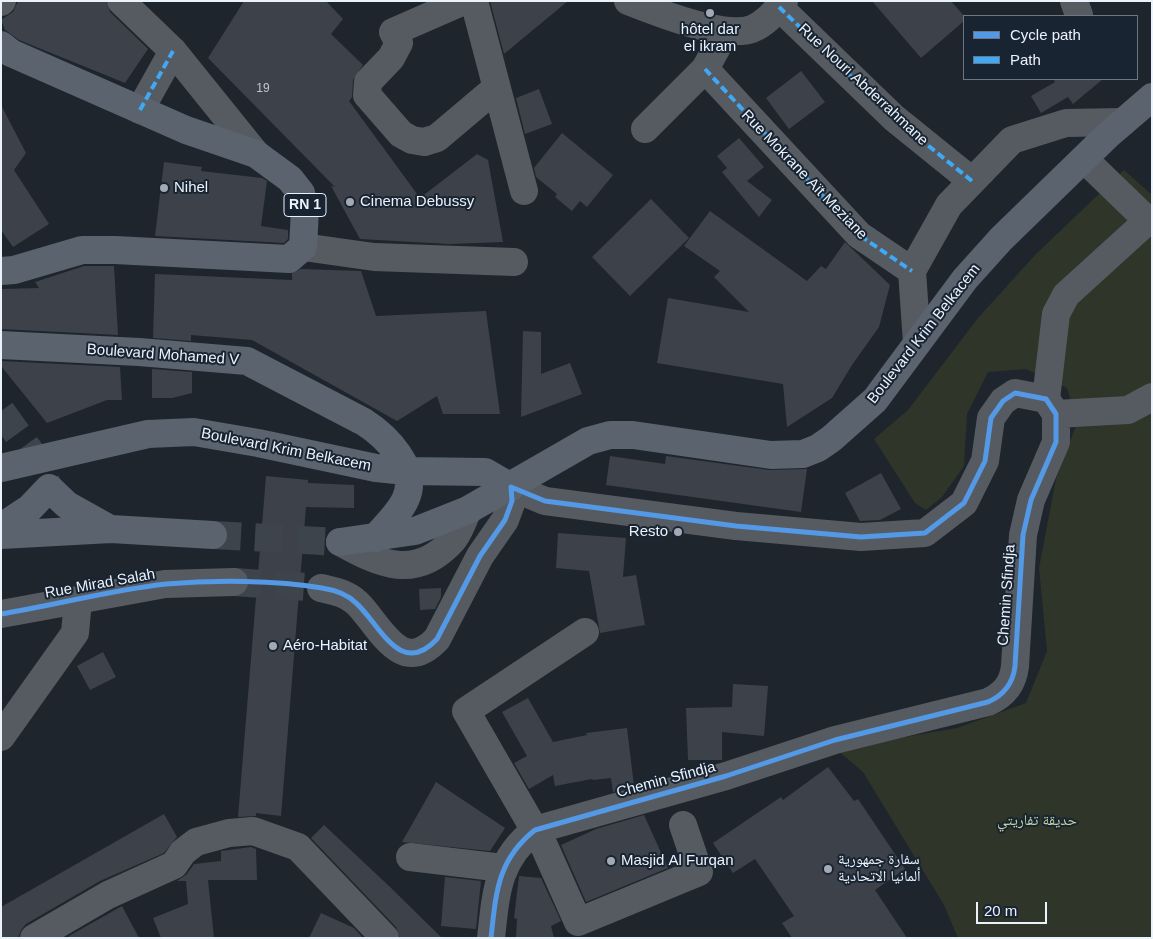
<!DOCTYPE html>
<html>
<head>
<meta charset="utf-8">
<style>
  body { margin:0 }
  #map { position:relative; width:1153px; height:939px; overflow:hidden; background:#1f252c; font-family:Arial,sans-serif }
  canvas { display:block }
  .frame { position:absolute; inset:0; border:2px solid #eaf2fc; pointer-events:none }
  .legend { position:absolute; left:963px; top:15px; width:175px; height:65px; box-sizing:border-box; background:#192432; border:1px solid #6d7683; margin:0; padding:6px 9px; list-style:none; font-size:15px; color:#eaf2fc }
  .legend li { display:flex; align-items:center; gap:10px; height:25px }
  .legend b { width:25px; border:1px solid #6d7683 }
  .scale { position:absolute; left:976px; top:902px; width:71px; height:22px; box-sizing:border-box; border:2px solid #eaf2fc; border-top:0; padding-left:6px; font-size:15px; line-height:18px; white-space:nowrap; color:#eaf2fc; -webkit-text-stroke:4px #192432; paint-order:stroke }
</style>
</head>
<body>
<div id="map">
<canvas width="1153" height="939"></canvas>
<div class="frame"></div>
<ul class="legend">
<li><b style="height:6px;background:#5399e6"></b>Cycle path</li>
<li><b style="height:6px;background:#3fa9f5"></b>Path</li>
</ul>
<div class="scale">20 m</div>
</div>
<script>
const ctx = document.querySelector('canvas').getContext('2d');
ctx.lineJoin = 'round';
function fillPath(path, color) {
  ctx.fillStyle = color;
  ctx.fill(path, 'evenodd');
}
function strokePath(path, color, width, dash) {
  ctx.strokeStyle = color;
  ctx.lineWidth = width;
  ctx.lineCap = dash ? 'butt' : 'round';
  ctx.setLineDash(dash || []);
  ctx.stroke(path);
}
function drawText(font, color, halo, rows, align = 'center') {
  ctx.font = font + ' Arial,"Noto Naskh Arabic",sans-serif';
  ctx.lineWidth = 4;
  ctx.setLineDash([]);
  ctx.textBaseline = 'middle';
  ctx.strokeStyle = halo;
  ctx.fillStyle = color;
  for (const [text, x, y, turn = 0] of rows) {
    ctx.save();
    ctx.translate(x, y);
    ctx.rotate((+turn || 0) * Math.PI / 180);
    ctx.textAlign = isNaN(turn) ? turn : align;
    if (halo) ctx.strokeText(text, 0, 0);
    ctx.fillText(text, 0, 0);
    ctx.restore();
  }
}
fillPath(new Path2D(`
  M 1124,170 L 1152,195 L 1152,938 L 958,938 L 944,905 L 863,772 L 836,749 L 957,728 L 1026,703 L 1047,651 L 1039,568 L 1056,479 L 1077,423 L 1067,388 L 1026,369 L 988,372 L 967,414 L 964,466 L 942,497 L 926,510 L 915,503 L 874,439 L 908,410 L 978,318 L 1036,254 Z`), '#2f3529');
fillPath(new Path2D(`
  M 18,1 L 106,1 L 110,12 L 148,49 L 125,83 L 19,40 L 5,30 L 1,20 L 13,12 Z
  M 244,1 L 326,1 L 343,19 L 331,34 L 363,65 L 353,80 L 352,97 L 349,101 L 420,198 L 477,154 L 488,160 L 503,242 L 449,244 L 360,239 L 331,186 L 335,187 L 208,58 Z
  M 490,1 L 568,1 L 504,54 Z
  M 872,1 L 951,1 L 964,16 L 964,21 L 921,58 Z
  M 801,71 L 825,102 L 789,129 L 766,98 Z
  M 1053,79 L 1103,79 L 1073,104 L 1068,97 L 1041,113 L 1031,96 L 1055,82 Z
  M 539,89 L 552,124 L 525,134 L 516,98 Z
  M 1,105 L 26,153 L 14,170 L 49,224 L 13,247 L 1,230 Z
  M 562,133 L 613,175 L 587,207 L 580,201 L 572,211 L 555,197 L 557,194 L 536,177 L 534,168 Z
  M 739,138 L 764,167 L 747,181 L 772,200 L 759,217 L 722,172 L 727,168 L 717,156 Z
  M 164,162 L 202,167 L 201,171 L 262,178 L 267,181 L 261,226 L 288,230 L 288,239 L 284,243 L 155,236 Z
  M 651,199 L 689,238 L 630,296 L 592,257 Z
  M 710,211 L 807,281 L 821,266 L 826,269 L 845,242 L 890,285 L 879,327 L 852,365 L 832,398 L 787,427 L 783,384 L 657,363 L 668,298 L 749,312 L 714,277 L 720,271 L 684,246 Z
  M 84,266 L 114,266 L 118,335 L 1,329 L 1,289 L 39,288 L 35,282 Z
  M 301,269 L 361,271 L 376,316 L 486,311 L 500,414 L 443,414 L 437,396 L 397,421 L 252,340 L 191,335 L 191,341 L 153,338 L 155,274 L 292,280 L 292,273 Z
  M 523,331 L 541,332 L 541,374 L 570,363 L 582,394 L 521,417 Z
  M 1,361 L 120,367 L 122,400 L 107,400 L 47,423 L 1,366 Z
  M 152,369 L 192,372 L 192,393 L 172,398 L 152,398 Z
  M 610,456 L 665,464 L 666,456 L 769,470 L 807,469 L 801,512 L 606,485 Z
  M 881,473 L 901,509 L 880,520 L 860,521 L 845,493 Z
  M 266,476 L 308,480 L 308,483 L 354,485 L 354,508 L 306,507 L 281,816 L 256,813 L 256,816 L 238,817 Z
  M 558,533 L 626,538 L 623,577 L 636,575 L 645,625 L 600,633 L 589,571 L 556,568 Z
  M 441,588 L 441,597 L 435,609 L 420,610 L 419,589 Z
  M 103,652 L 116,677 L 90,690 L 77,666 Z
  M 733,684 L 768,686 L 764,736 L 722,732 L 722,760 L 688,760 L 686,708 L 732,707 Z
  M 528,698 L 553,742 L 587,735 L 586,733 L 627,728 L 634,786 L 613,792 L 611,778 L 593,780 L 592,779 L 555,786 L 553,775 L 529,789 L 514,763 L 527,756 L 502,712 Z
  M 828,767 L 854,801 L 858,799 L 905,869 L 875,890 L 907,938 L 792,938 L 782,923 L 794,916 L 755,859 L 733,873 L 713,843 L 781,797 L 783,800 Z
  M 436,782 L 505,828 L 490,851 L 402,842 Z
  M 164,814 L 177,837 L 164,853 L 100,881 L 26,924 L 21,930 L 18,938 L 1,938 L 1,907 Z
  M 644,815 L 668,868 L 586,902 L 561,845 L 596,829 Z
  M 324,825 L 389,886 L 442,938 L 400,938 L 396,927 L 311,838 Z
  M 251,847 L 256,849 L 257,880 L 208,880 L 214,938 L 161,938 L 153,918 L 188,904 L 186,881 L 177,881 L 187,874 L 194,864 L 221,861 L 221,851 Z
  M 519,876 L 541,878 L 561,921 L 551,926 L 554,938 L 516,938 L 517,919 L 514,918 Z
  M 445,877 L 481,881 L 476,929 L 441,926 Z
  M 122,906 L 139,938 L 70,938 L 69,936 Z
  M 321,913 L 354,928 L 363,938 L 309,938 Z`), '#3d424a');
strokePath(new Path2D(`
  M 234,582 L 321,588`), '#3d444b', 28, [28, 14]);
strokePath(new Path2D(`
  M 1,411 L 32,454 L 49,488
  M 213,535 L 340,542`), '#3d444b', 28, [28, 14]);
strokePath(new Path2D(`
  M 121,1 L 173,51 L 256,154
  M 464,1 L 393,32 L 399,43 L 391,58 L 368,82 L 367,95 L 401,134 L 412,140 L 424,142 L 437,138 L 495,89
  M 474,1 L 524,191
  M 628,1 C 656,12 723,39 752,29 C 766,23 774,13 784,1
  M 1074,1 L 1079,15
  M 1,2 L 2,1
  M 779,7 L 894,118 L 972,181
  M 705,69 L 859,235 L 912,271
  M 140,110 L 173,51
  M 645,129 L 705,69 L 726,31
  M 303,247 L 374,257 L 514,262
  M 917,343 L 912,271 L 949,205 L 1012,140 L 1066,123 L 1123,122
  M 1046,399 L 1056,314 L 1066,295 L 1143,225 L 1144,217 L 1084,159
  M 1056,414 L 1128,410 L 1152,397
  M 340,542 C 380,564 415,581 452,541 C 459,534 463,520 468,510
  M 321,588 C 334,591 346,593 357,603 C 379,624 400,678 437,639 L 480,556 L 505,520 L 512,501 L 511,487 L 545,501 L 736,526 L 861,537 L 925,533 L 964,503 L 985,461 L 991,418 L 1003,401 L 1015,393 L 1046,399 L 1056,414 L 1056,442 L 1031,500 L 1023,535 L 1015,666 C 1013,684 1004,695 988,702 L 835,740 L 726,776 L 535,830 C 497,860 496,893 491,938
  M 1,614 L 165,584 L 234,582
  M 585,632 L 466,711 L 545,848 L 578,922 L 699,872 L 683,825
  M 1,737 L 75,633 L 78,600
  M 410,857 L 503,868
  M 34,938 L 108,895 L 174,865 L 183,852 L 196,842 L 229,833 L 253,831 L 298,847 L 385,938`), '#565b61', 28);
strokePath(new Path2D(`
  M 1,45 L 11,53 L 186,130 L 256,154 L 290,179 L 301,193 L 305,210 L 303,247 L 289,259 L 115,250 L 82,250 L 14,270 L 1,271
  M 1,345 L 139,352 L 247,361 L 364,422 C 386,436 419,469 406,498 C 400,513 385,526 375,538
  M 1,468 L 148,434 L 194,432 L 258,443 L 376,468 L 406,471 L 485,472 L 511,487
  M 1,527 L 30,508 L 49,488 L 67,505 L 110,529
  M 1,535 L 111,529 L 213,535
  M 340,542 L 415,531 L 468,510 L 588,441 L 610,435 L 633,435 L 771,455 L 803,454 L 818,448 L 831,439 L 875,400 L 965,279 L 1001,239 L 1108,135 L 1152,97`), '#5a636e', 28);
strokePath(new Path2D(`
  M 779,7 L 894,118 L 972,181
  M 705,69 L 859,235 L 912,271
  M 140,110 L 173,51`), '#3fa9f5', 4, [8, 4]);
strokePath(new Path2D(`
  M 1,614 C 56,605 111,590 166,584 C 213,580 276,580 322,588 C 335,590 347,594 356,603 C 379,623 400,679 437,639 L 480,556 L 505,520 L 512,501 L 511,487 L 545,501 L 736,526 L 861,537 L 925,533 L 964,503 L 985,461 L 991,418 L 1003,401 L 1015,393 L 1046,399 L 1056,414 L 1056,442 L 1031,500 L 1023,535 L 1015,666 C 1013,684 1004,695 988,702 L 835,740 L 726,776 L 535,830 C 497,860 496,893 491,938`), '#5399e6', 5);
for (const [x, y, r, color] of [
  [710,13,5,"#a3aab3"],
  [164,188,5,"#a3aab3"],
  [350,202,5,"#a3aab3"],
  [678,532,5,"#a3aab3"],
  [273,646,5,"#a3aab3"],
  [611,861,5,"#a3aab3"],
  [828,869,5,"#a3aab3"]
]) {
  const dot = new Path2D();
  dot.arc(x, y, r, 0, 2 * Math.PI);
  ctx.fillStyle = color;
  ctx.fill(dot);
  strokePath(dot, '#192432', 2);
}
drawText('12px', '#bfc6d0', null, [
  ["19",263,89]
]);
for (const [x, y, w] of [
  [305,205,42]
]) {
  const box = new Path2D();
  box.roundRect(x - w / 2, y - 11.5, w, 23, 4);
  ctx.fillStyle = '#192432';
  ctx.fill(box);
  strokePath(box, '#eaf2fc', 1);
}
drawText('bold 14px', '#eaf2fc', null, [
  ["RN 1",305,205]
]);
drawText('15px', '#eaf2fc', '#192432', [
  ["hôtel dar",710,30,"center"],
  ["el ikram",710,47,"center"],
  ["Nihel",174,188],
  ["Cinema Debussy",360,202],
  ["Resto",668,532,"right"],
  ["Aéro-Habitat",283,646],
  ["سفارة جمهورية",838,860],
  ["ألمانيا الاتحادية",838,877],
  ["Masjid Al Furqan",621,861]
], 'left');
drawText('15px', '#eaf2fc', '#192432', [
  ["Rue Nouri Abderrahmane",863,85,43],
  ["Rue Mokrane Aït Meziane",804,175,46],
  ["Boulevard Krim Belkacem",924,334,-52],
  ["Boulevard Mohamed V",163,355,4],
  ["Boulevard Krim Belkacem",286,450,11],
  ["Rue Mirad Salah",100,584,-10],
  ["Chemin Sfindja",1007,595,-86],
  ["Chemin Sfindja",666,780,-15]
]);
drawText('15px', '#c3d5a1', '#192432', [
  ["حديقة تفاريتي",1037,821]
]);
</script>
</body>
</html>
